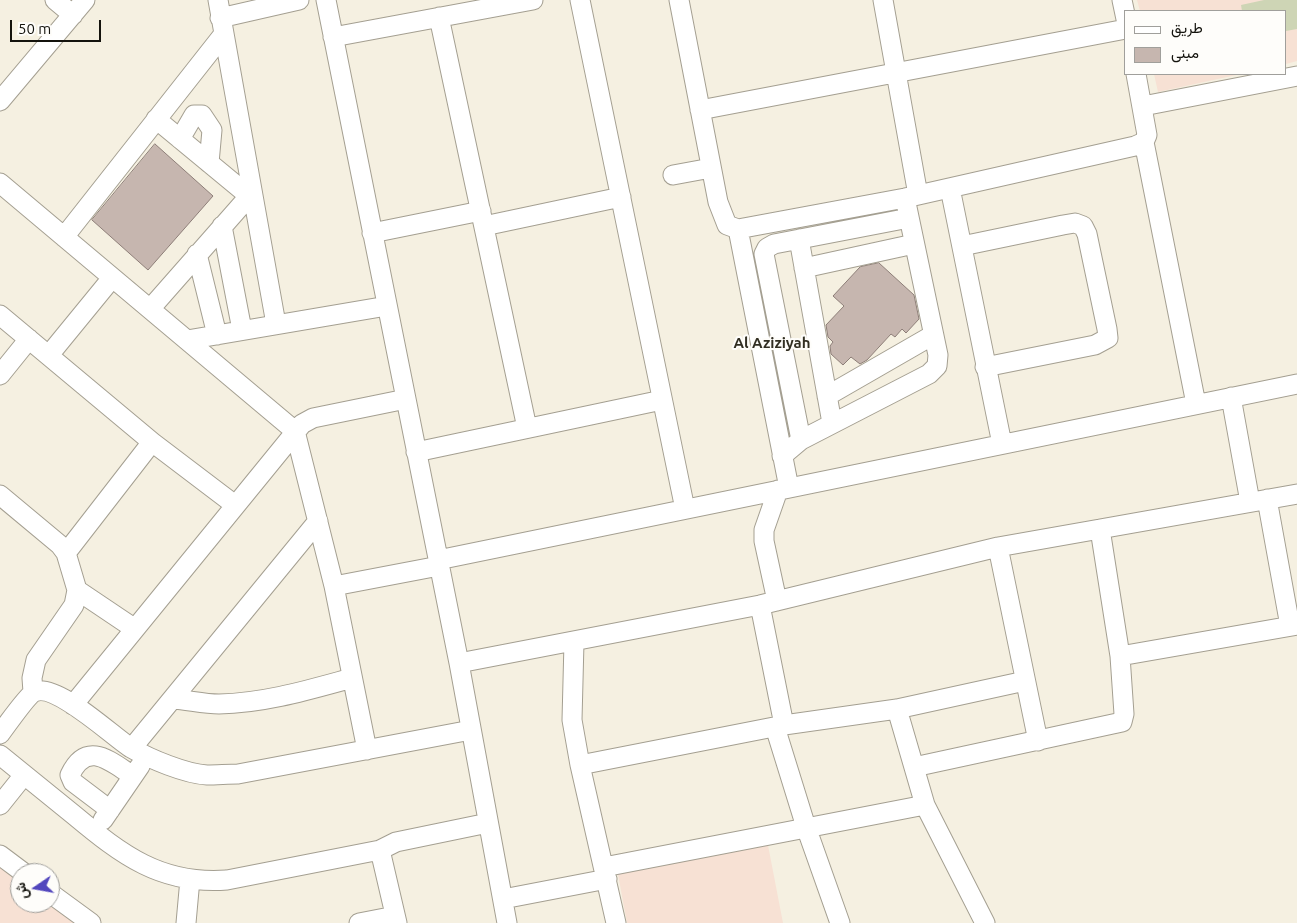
<!DOCTYPE html>
<html>
<head>
<meta charset="utf-8">
<style>
  body { margin:0 }
  #map { position:relative; width:1297px; height:923px; overflow:hidden; background:#f5f0e1; font-family:Ubuntu,Vazirmatn,sans-serif }
  canvas { display:block }
  .legend { position:absolute; left:1124px; top:10px; width:162px; height:65px; box-sizing:border-box; background:#fefdfa; border:1px solid #a09f9b; margin:0; padding:6px 9px; list-style:none; font-size:15px; color:#14130d }
  .legend li { display:flex; align-items:center; gap:10px; height:25px }
  .legend b { width:25px; border:1px solid #a09f9b }
  .north { position:absolute; left:10px; top:863px; width:50px; height:50px; box-sizing:border-box; background:#fefdfa; border:1px solid #a09f9b; border-radius:50%; rotate:258deg; font-size:14px; font-weight:700; line-height:20px; text-align:center; color:#14130d }
  .north::after { content:''; display:block; margin:auto; width:18px; height:22px; background:#5246bd; clip-path:polygon(50% 0,100% 100%,50% 72%,0 100%) }
  .scale { position:absolute; left:10px; top:20px; width:91px; height:22px; box-sizing:border-box; border:2px solid #14130d; border-top:0; padding-left:6px; font-size:15px; line-height:18px; white-space:nowrap; color:#14130d; -webkit-text-stroke:4px #fefdfa; paint-order:stroke }
</style>
</head>
<body>
<div id="map">
<canvas width="1297" height="923"></canvas>
<ul class="legend">
<li><b style="height:6px;background:#fff"></b>طريق</li>
<li><b style="height:14px;background:#c6b6af"></b>مبنى</li>
</ul>
<div class="north">ش</div>
<div class="scale">50 m</div>
</div>
<script>
const ctx = document.querySelector('canvas').getContext('2d');
ctx.lineJoin = 'round';
function fillPath(path, color) {
  ctx.fillStyle = color;
  ctx.fill(path, 'evenodd');
}
function strokePath(path, color, width, dash) {
  ctx.strokeStyle = color;
  ctx.lineWidth = width;
  ctx.lineCap = dash ? 'butt' : 'round';
  ctx.setLineDash(dash || []);
  ctx.stroke(path);
}
function drawText(font, color, halo, rows, align = 'center') {
  ctx.font = font + ' Ubuntu,sans-serif';
  ctx.lineWidth = 4;
  ctx.setLineDash([]);
  ctx.textBaseline = 'middle';
  ctx.strokeStyle = halo;
  ctx.fillStyle = color;
  for (const [text, x, y, turn = 0] of rows) {
    ctx.save();
    ctx.translate(x, y);
    ctx.rotate((+turn || 0) * Math.PI / 180);
    ctx.textAlign = isNaN(turn) ? turn : align;
    if (halo) ctx.strokeText(text, 0, 0);
    ctx.fillText(text, 0, 0);
    ctx.restore();
  }
}
fillPath(new Path2D(`
  M 1137,0 L 1297,0 L 1297,61 L 1286,64 L 1286,11 L 1140,11 Z
  M 1154,74 L 1241,74 L 1158,92 Z
  M 767,840 L 783,923 L 627,923 L 617,869 Z
  M 0,860 L 20,875 L 20,903 L 50,903 L 82,923 L 0,923 Z`), '#f7e1d4');
fillPath(new Path2D(`
  M 1264,0 L 1297,0 L 1297,29 L 1286,31 L 1286,11 L 1242,11 L 1241,5 Z`), '#ced5b5');
const building = new Path2D(`
  M 155,144 L 213,196 L 148,270 L 92,220 Z
  M 879,263 L 914,295 L 919,319 L 906,333 L 902,329 L 895,337 L 891,334 L 867,360 L 860,364 L 851,357 L 843,365 L 831,354 L 830,346 L 833,342 L 828,337 L 826,325 L 844,306 L 833,296 L 860,267 Z`);
fillPath(building, '#c6b6af');
strokePath(building, '#8d7e78', 1);
const minor = new Path2D(`
  M 55,0 L 73,15
  M 218,0 L 276,324
  M 326,0 L 459,663 L 507,923
  M 580,0 L 685,509
  M 679,0 L 718,202 L 727,225 L 738,229 L 905,198 L 1135,146 L 1144,142 L 1147,135 L 1136,74
  M 883,0 L 918,195
  M 1122,0 L 1126,19
  M 439,17 L 527,428
  M 220,18 L 299,0
  M 333,37 L 533,0
  M 0,101 L 85,0
  M 1143,106 L 1297,76
  M 700,110 L 1126,29
  M 156,119 L 248,195
  M 180,139 L 194,115 L 202,115 L 212,130 L 209,163
  M 1144,142 L 1196,404
  M 673,175 L 711,168
  M 0,183 L 295,431 L 334,586 L 367,750
  M 950,188 L 1002,444
  M 222,226 L 242,330
  M 484,226 L 621,197
  M 738,229 L 789,488
  M 372,233 L 481,211
  M 64,237 L 223,35
  M 799,239 L 832,423
  M 962,246 L 1063,225 L 1075,223 L 1083,226 L 1087,234 L 1107,329 L 1108,338 L 1095,345 L 985,367
  M 197,254 L 217,335
  M 804,268 L 914,244
  M 150,309 L 252,193
  M 0,315 L 152,442 L 235,505
  M 187,340 L 387,306
  M 49,355 L 112,278
  M 0,375 L 29,339
  M 827,396 L 933,335
  M 1231,397 L 1250,502
  M 801,440 L 764,254 L 767,248 L 774,244 L 909,218
  M 416,452 L 662,400
  M 782,456 L 801,440 L 929,374 L 937,366 L 938,355 L 905,198
  M 0,495 L 60,545 L 66,553 L 77,590 L 74,605 L 36,660 L 32,678 L 33,692
  M 1267,499 L 1290,626
  M 998,547 L 1038,741
  M 66,553 L 152,442
  M 438,560 L 1297,384
  M 334,586 L 439,566
  M 77,590 L 135,629
  M 777,601 L 764,541 L 764,530 L 778,490
  M 760,605 L 784,725
  M 574,642 L 572,720 L 580,765 L 616,923
  M 1120,656 L 1297,625
  M 459,663 L 760,605 L 998,547 L 1100,529
  M 173,699 C 188,700 204,704 219,704 C 265,703 308,690 352,678
  M 73,705 L 302,424 L 313,418 L 406,399
  M 897,709 L 925,805 L 985,923
  M 775,727 L 806,827 L 840,923
  M 0,734 C 6,726 27,696 34,692 C 56,682 112,736 131,748 C 150,759 186,774 207,775 C 217,775 228,774 238,774 L 471,730
  M 132,748 L 318,521
  M 0,755 C 25,775 49,795 74,815 C 122,855 161,885 227,880 L 380,850 L 397,923
  M 580,765 L 784,725 L 897,709 L 1025,681
  M 914,767 L 1122,722 L 1124,714 L 1120,656 L 1100,529 L 1297,494
  M 0,805 L 24,775
  M 110,810 L 73,782 L 70,775 C 87,739 111,762 133,776
  M 103,820 L 140,766
  M 380,850 L 396,842 L 488,823
  M 0,855 L 24,873
  M 604,867 L 925,805
  M 50,893 L 91,923
  M 503,899 L 607,879
  M 186,923 L 190,879
  M 359,923 L 395,916`);
strokePath(minor, '#a49f91', 21);
strokePath(minor, '#fff', 19);
drawText('bold 15px', '#312e22', '#fefdfa', [
  ["Al Aziziyah",772,343]
]);
</script>
</body>
</html>
